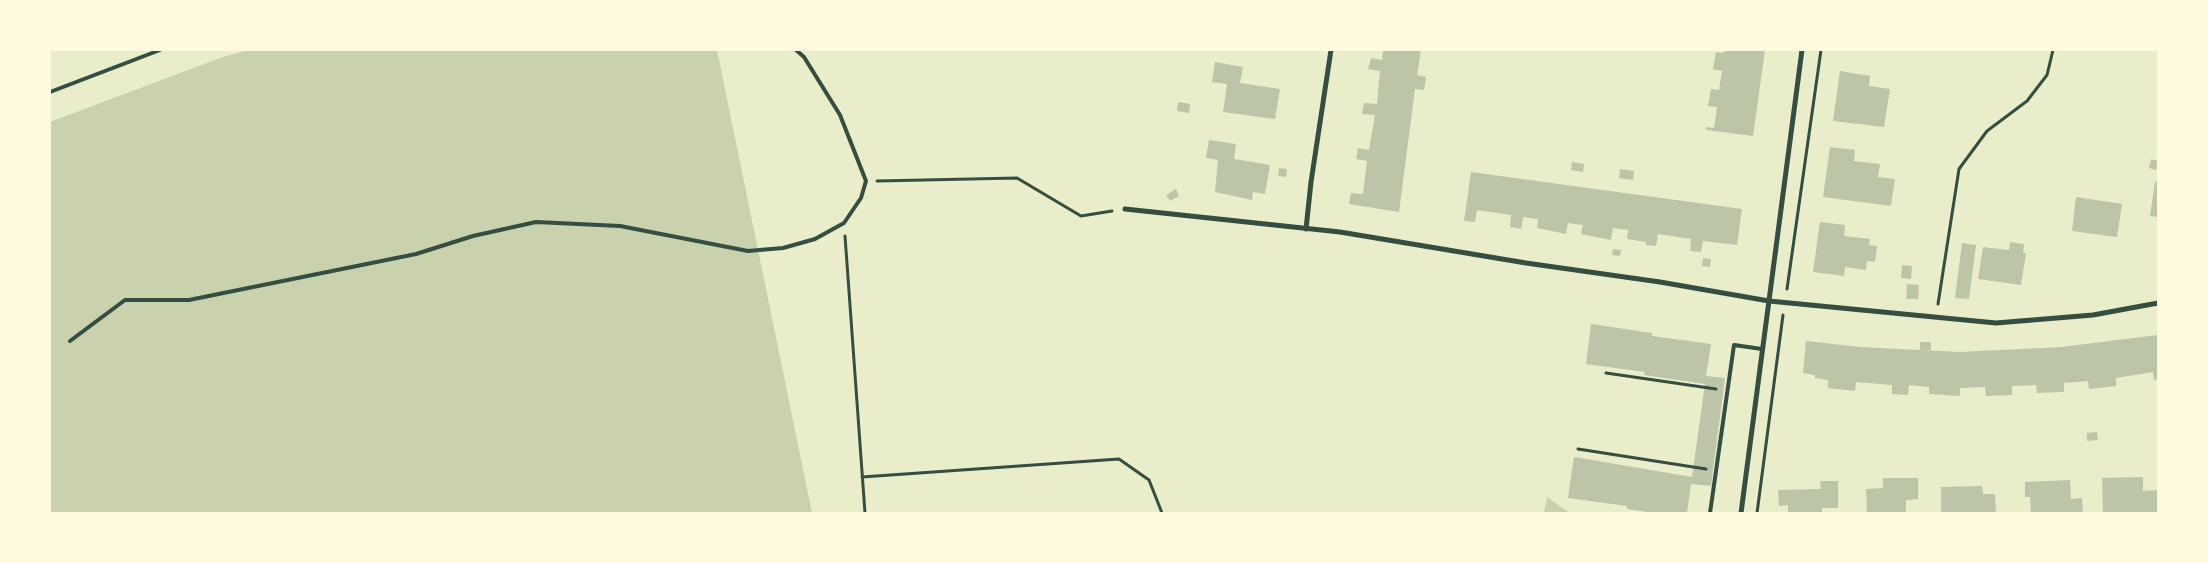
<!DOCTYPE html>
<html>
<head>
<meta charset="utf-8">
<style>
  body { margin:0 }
  #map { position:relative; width:2208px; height:563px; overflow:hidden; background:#e9edc9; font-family:"Asap Condensed",sans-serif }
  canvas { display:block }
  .frame { position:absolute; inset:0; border:51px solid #fefae0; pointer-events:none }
</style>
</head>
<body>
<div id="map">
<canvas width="2208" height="563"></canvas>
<div class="frame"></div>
</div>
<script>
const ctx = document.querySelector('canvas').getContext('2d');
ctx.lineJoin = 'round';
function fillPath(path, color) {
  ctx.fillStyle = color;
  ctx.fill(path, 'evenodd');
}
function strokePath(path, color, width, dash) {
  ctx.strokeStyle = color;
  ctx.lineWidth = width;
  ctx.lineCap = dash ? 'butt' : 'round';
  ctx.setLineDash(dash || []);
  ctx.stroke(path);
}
fillPath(new Path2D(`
  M 248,50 L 717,50 L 812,513 L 50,513 L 50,122 L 220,58 Z
  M 1547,497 L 1570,513 L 1544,513 Z`), '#cad2ad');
fillPath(new Path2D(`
  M 1383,50 L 1421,50 L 1417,75 L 1426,77 L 1424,90 L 1415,89 L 1399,212 L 1349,204 L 1351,193 L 1363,194 L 1367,161 L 1356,159 L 1358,148 L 1369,150 L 1375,115 L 1362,114 L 1364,103 L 1377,104 L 1380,71 L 1368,69 L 1371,58 L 1382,60 Z
  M 1725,50 L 1765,50 L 1753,136 L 1706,130 L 1706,127 L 1714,128 L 1717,107 L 1708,106 L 1711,89 L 1719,90 L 1722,71 L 1713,69 L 1716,52 L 1724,53 Z
  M 1215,62 L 1243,67 L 1240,83 L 1280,89 L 1275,119 L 1223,112 L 1227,84 L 1212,82 Z
  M 1840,71 L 1870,76 L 1869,86 L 1890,89 L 1884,127 L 1833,121 Z
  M 1178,102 L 1190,104 L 1189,113 L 1177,111 Z
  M 1209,140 L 1236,144 L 1234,159 L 1270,165 L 1265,194 L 1253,192 L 1252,200 L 1215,192 L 1218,160 L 1206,158 Z
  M 1830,147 L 1855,150 L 1854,161 L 1880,164 L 1878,177 L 1895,179 L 1891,206 L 1823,197 Z
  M 2151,159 L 2158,161 L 2156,170 L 2149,168 Z
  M 1572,162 L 1584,164 L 1583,172 L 1571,170 Z
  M 1279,168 L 1287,169 L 1286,177 L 1278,176 Z
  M 1620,169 L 1634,171 L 1633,180 L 1619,178 Z
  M 1471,172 L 1742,209 L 1737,245 L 1703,241 L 1701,252 L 1690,251 L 1691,239 L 1658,234 L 1656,246 L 1646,245 L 1646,242 L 1627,239 L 1628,230 L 1613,228 L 1611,240 L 1581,234 L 1583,225 L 1568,223 L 1566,234 L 1537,228 L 1538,219 L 1523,217 L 1521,229 L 1510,227 L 1511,215 L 1477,210 L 1475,222 L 1464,221 Z
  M 2155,182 L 2158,182 L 2158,217 L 2150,216 Z
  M 1176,189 L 1179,196 L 1170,201 L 1166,195 Z
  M 2076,197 L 2122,204 L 2117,237 L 2072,231 Z
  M 1820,222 L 1845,225 L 1844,236 L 1870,239 L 1869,245 L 1877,246 L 1875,262 L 1867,261 L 1866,270 L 1845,267 L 1844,276 L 1813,272 Z
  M 2010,242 L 2024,244 L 2023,253 L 2026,253 L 2021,285 L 1978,279 L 1983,247 L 2009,250 Z
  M 1962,243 L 1976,245 L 1969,299 L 1955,298 Z
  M 1613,249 L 1621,250 L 1620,256 L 1612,255 Z
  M 1703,258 L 1711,259 L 1710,267 L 1702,266 Z
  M 1902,265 L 1912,266 L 1911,279 L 1901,278 Z
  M 1907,284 L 1919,285 L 1918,299 L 1906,299 Z
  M 1591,324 L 1652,333 L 1652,336 L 1711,344 L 1706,376 L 1725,378 L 1711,486 L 1691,484 L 1687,513 L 1654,513 L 1627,509 L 1627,506 L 1568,498 L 1574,457 L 1692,477 L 1705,384 L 1644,375 L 1645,372 L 1586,364 Z
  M 2158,335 L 2158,379 L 2154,380 L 2153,372 L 2116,378 L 2116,386 L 2089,389 L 2088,381 L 2064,383 L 2064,392 L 2037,393 L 2036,385 L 2012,386 L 2012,395 L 1986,396 L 1985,387 L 1960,388 L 1960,396 L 1929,394 L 1929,387 L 1909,385 L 1908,395 L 1892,394 L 1892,385 L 1856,382 L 1855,391 L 1828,388 L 1828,380 L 1815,378 L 1815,375 L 1803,373 L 1806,341 L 1860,347 L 1960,352 L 2061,347 Z
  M 1920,342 L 1931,342 L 1931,350 L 1920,350 Z
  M 2097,432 L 2098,440 L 2087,441 L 2087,433 Z
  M 2143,477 L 2143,491 L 2158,490 L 2158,513 L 2103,513 L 2102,478 Z
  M 1883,478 L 1918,478 L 1918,499 L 1906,500 L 1906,513 L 1867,513 L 1866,489 L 1883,488 Z
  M 2070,480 L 2071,499 L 2082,498 L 2083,513 L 2031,513 L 2030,497 L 2025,497 L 2025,482 Z
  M 1820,481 L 1838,481 L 1838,508 L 1822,508 L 1822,513 L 1788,513 L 1788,505 L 1779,506 L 1778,490 L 1821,489 Z
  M 1982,486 L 1983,494 L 1995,494 L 1996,513 L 1941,513 L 1941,487 Z`), '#bcc5a7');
strokePath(new Path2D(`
  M 877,181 L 1017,178 L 1081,216 L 1112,211
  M 845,236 L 865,513
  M 1787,289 L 1821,50
  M 1938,304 L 1959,169 L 1987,131 L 2027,101 L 2047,75 L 2053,50
  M 1606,373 L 1716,389
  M 1578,449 L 1706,469
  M 862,477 L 1119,459 L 1149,480 L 1162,513
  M 1757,513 L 1783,315`), '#344e41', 3);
strokePath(new Path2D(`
  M 50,92 L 160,50
  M 70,341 L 125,300 L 189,300 L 416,254 L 473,236 L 536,222 L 620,226 L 748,251 L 783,248 L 815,239 L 844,223 L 861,198 L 866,181 L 840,115 L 804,57 L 796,50
  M 1710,513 L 1734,345 L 1762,349`), '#344e41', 4);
strokePath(new Path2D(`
  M 1125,209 L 1340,232 L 1526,263 L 1660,282 L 1769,301 L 1996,323 L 2093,315 L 2158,303
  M 1306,229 L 1311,182 L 1331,50
  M 1741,513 L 1802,50`), '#344e41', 5);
</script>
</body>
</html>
